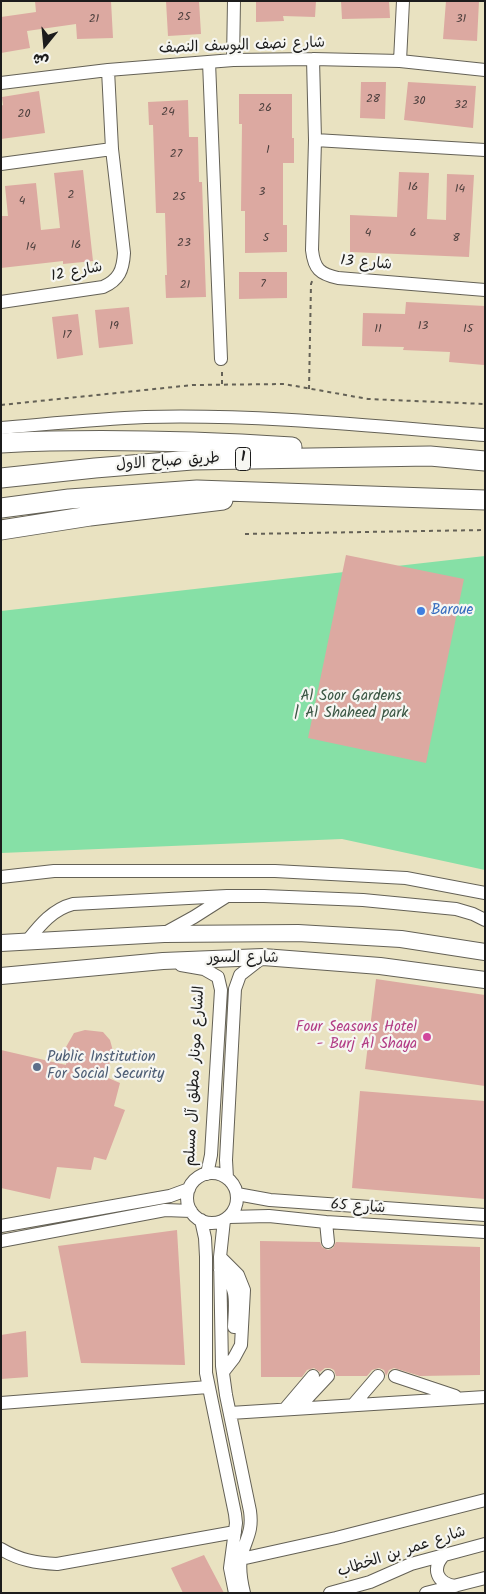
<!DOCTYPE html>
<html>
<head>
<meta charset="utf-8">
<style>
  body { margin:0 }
  #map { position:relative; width:486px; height:1594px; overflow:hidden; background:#e9e2c1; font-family:Kalam,"Playpen Sans Arabic",sans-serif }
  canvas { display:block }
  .frame { position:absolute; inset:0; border:2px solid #1c1c1c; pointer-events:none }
  .north { position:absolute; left:20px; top:20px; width:50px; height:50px; -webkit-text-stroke:4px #f6f6f2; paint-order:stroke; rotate:197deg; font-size:14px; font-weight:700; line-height:20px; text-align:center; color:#1c1c1c }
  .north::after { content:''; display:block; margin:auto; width:18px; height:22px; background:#1c1c1c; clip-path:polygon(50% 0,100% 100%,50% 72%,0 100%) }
</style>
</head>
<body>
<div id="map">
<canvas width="486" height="1594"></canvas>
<div class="frame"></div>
<div class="north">ش</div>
</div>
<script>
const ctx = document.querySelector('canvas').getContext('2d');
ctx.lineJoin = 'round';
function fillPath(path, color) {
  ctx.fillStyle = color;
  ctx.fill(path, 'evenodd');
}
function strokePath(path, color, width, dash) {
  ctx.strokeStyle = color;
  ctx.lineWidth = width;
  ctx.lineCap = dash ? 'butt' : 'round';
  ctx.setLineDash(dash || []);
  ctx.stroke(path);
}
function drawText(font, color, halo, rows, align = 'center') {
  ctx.font = font + ' Kalam,"Playpen Sans Arabic",sans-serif';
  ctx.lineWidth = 4.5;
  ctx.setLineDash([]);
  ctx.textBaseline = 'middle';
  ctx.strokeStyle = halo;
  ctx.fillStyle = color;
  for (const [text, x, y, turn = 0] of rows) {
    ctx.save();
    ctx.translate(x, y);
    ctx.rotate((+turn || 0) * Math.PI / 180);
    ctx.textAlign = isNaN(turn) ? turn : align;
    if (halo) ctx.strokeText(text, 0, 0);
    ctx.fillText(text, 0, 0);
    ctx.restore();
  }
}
fillPath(new Path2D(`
  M 485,556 L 485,870 L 342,839 L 1,853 L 1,611 Z`), '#86e0a6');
fillPath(new Path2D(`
  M 35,1 L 111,1 L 113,38 L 77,39 L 76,24 L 27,31 L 30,48 L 1,53 L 1,17 L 36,12 Z
  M 166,1 L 199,1 L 201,34 L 168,36 Z
  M 256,1 L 316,1 L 315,17 L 283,16 L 284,21 L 256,22 Z
  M 341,1 L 389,1 L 390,18 L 342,19 Z
  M 446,1 L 479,1 L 477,41 L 443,39 Z
  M 361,82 L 386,82 L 385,119 L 360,118 Z
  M 408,82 L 476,86 L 473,128 L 404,120 Z
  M 39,91 L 45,133 L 1,139 L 1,106 L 3,105 L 2,97 Z
  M 239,94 L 292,94 L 292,138 L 294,138 L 294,163 L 283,163 L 283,225 L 287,225 L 287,252 L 245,253 L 245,211 L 241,211 L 242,124 L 239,124 Z
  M 188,100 L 189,137 L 198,137 L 199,182 L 202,182 L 206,297 L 166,298 L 165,275 L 167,275 L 165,213 L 156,213 L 153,125 L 149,125 L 148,102 Z
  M 83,170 L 93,261 L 63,264 L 63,261 L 1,268 L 1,216 L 8,216 L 5,186 L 36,183 L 41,230 L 60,228 L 54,173 Z
  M 399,172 L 429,173 L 427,219 L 446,220 L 447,174 L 474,175 L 469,257 L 350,252 L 350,215 L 397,217 Z
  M 239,272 L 287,272 L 287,298 L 239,299 Z
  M 406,302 L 485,306 L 484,365 L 449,362 L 450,352 L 403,350 L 404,347 L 362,346 L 363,313 L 405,314 Z
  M 129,307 L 133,344 L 99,348 L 95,310 Z
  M 78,314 L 83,355 L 57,359 L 52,317 Z
  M 346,555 L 464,579 L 426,763 L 308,738 Z
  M 376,979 L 485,995 L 485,1086 L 365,1069 Z
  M 85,1030 L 103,1032 L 110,1040 L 113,1051 L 110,1063 L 99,1074 L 120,1083 L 114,1106 L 125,1110 L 106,1160 L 94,1157 L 91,1170 L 57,1167 L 50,1199 L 1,1188 L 1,1050 L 66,1065 L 66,1047 L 74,1033 Z
  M 360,1091 L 485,1101 L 485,1199 L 352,1188 Z
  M 177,1230 L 185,1365 L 81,1363 L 58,1246 Z
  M 260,1241 L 320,1242 L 322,1247 L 328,1250 L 333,1248 L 336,1242 L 480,1247 L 480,1375 L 420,1376 L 394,1368 L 389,1370 L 386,1376 L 384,1370 L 379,1368 L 372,1370 L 367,1376 L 336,1376 L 334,1370 L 330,1368 L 325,1368 L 320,1372 L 314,1368 L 307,1370 L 302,1377 L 261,1377 Z
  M 26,1331 L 28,1377 L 1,1379 L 1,1335 Z
  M 204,1555 L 224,1593 L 183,1593 L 171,1568 Z`), '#dca9a1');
const minor = new Path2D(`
  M 313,59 L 315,140 L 312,250 C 314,269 320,274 338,278 L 485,290
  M 233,60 L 234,1
  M 400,61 L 403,1
  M 209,62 L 221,359
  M 1,83 L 108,70 L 233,60 L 313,59 L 400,61 L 485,70
  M 315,140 L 485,150
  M 1,164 L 112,149
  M 1,302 L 103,287 C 119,280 123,270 124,253 L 112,149 L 108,70
  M 1,428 C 49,424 97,419 145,417 C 258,414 372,426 485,435
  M 1,877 L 54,871 L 275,871 L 406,878 L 485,893
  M 165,933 L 194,917 L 227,896
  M 28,940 C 40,925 53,909 73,904 L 227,896 L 264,896 L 363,900 L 456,909 L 473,914 L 485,920
  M 181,965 L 204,969 L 218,977 L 221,990 L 211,1155 L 207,1174
  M187 1198a25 25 0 1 1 50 0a25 25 0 1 1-50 0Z
  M 227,1178 L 226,1160 L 235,989 L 240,975 L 263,957
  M 237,1194 L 270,1200 L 485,1215
  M 229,1217 L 269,1216 L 326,1222 L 485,1232
  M 201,1220 L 205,1238 L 206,1257 L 206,1373 L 235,1514 L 236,1523 L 230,1568 L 235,1593
  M 224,1220 L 220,1257 L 222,1366 L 226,1395 L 250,1511 C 253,1532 246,1538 241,1557 C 239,1569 241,1581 244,1593
  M 326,1222 L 328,1242
  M 1,1226 L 170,1196 L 189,1189
  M 1,1241 L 165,1210 L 191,1211
  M 220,1257 L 238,1275 L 244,1290 L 241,1345 L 234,1358 L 223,1372
  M 220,1270 C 239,1287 235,1303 234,1327
  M 395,1376 L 455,1396
  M 1,1403 L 208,1387
  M 353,1405 L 378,1376
  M 298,1408 L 328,1376
  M 285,1409 L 313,1376
  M 230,1413 L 485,1397
  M 1,1549 C 19,1560 36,1563 57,1564 L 235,1532
  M 444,1555 C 431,1569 437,1583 455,1586
  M 241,1559 L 336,1538 L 485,1500
  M 330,1593 L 370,1582 L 411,1564 L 485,1544
  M 426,1593 L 485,1578`);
const major = new Path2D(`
  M 1,943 L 164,934 L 298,933 L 401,939 L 485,952
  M 1,976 L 163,961 L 263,957 L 380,966 L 485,980`);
const highway = new Path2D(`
  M 1,443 C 98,438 195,441 292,447
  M 1,478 L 95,468 L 192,460 L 430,456 L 485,461
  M 1,508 L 69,499 L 197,490 L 485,500
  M 1,530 L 90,516 L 223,500`);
strokePath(minor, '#646156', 14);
strokePath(major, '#646156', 18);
strokePath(highway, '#646156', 21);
strokePath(new Path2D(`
  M 222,372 L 222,384
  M 309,389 L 311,284 L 313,279
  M 1,405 L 193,385 L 284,384 L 368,399 L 485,404
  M 245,534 L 485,530`), '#646156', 2, [4, 4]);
strokePath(minor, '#fff', 12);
strokePath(major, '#fff', 16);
strokePath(highway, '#fff', 19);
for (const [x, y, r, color] of [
  [421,611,5,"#3f7fe0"],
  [427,1037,5,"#d1479c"],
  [37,1067,5,"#5c6f8a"]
]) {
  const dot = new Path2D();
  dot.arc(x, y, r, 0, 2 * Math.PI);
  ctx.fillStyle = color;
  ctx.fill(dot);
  strokePath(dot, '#f6f6f2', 2);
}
drawText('12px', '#4c3f3d', null, [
  ["25",184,18],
  ["21",94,20],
  ["31",461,20],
  ["28",373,100],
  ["30",419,102],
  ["32",461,106],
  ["26",265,109],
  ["24",168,113],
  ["20",24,115],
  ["1",268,151],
  ["27",176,155],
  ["16",413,188],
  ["14",460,190],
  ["3",262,193],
  ["2",71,196],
  ["25",179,198],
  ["4",22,202],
  ["4",368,234],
  ["6",413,234],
  ["5",266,239],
  ["8",456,239],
  ["23",184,244],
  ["16",76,246],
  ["14",31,248],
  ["7",263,285],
  ["21",185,286],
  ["19",114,327],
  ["13",423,327],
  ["11",378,330],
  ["15",468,330],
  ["17",67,336]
]);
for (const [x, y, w] of [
  [243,459,15]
]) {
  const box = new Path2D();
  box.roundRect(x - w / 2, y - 11.5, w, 23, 4);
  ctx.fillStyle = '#f6f6f2';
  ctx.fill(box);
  strokePath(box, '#1c1c1c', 1);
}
drawText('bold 14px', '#1c1c1c', null, [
  ["1",243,459]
]);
drawText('15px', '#1c1c1c', '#f6f6f2', [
  ["شارع نصف اليوسف النصف",242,47,-2],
  ["شارع 13",366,264,5],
  ["شارع 12",77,273,-11],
  ["طريق صباح الاول",168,463,-4],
  ["شارع السور",243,959],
  ["الشارع مونار مطلق آل مسلم",196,1076,-87],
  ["شارع 65",358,1208,4],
  ["شارع عمر بن الخطاب",402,1553,-18]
]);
drawText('15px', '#366cbe', '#f6f6f2', [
  ["Baroue",431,611]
], 'left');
drawText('15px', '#3c5745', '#f6f6f2', [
  ["Al Soor Gardens",351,697],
  ["| Al Shaheed park",351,714]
]);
drawText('15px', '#b23c85', '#f6f6f2', [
  ["Four Seasons Hotel",417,1028],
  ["- Burj Al Shaya",417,1045]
], 'right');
drawText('15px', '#4e5e75', '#f6f6f2', [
  ["Public Institution",47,1058],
  ["For Social Security",47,1075]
], 'left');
</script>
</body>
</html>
